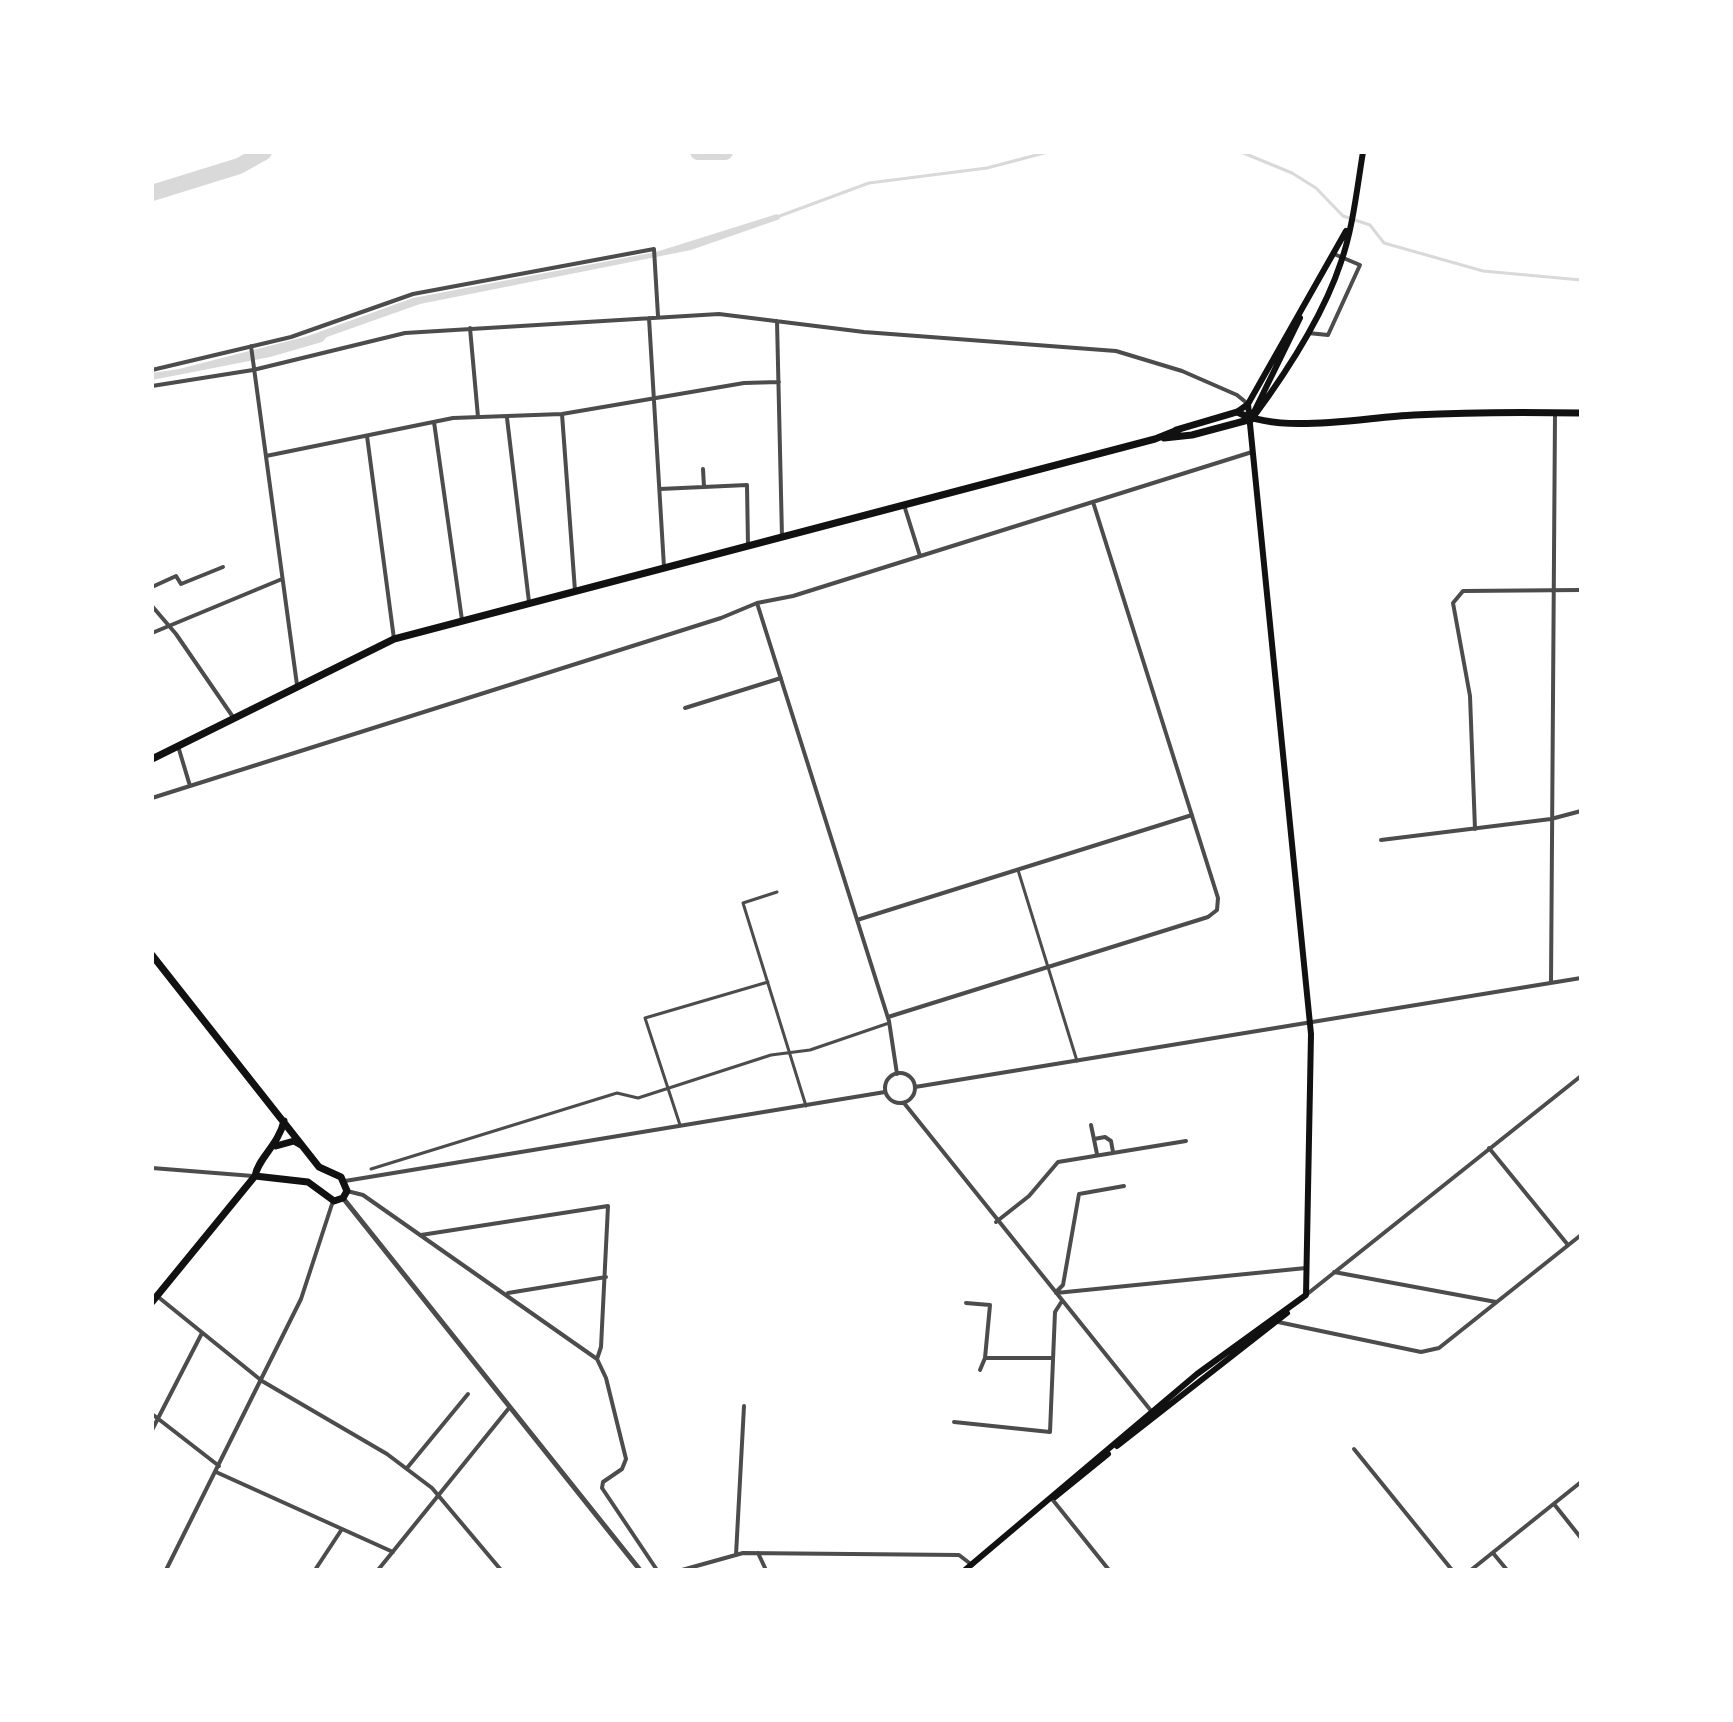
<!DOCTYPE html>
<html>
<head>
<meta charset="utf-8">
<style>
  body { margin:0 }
  #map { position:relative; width:1733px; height:1722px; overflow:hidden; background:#fff; font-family:Karla,sans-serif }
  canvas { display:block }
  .frame { position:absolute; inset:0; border:154px solid #fff; pointer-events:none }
</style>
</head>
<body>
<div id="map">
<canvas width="1733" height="1722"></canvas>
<div class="frame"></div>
</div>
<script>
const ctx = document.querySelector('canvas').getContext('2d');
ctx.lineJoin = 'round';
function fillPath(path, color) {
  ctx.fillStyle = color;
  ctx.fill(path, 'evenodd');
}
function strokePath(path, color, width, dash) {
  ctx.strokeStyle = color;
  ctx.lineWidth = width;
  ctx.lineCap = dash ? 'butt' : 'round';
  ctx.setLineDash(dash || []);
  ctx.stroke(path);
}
fillPath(new Path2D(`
  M 265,152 L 274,152 L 244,169 L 152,196 L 152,193 L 244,165 Z
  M 777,214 L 780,219 L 691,250 L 420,304 L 327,337 L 322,342 L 270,357 L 152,380 L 152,373 L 179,369 L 308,336 L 413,298 L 656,252 Z`), '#d9d9d9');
strokePath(new Path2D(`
  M 1241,152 L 1292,173 L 1316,188 L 1343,216 L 1370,225 L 1384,243 L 1483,271 L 1581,280
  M 777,217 L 869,183 L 987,168 L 1048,152`), '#d9d9d9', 3);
strokePath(new Path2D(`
  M 698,152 L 725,152
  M 152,193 L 239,166 L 264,152`), '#d9d9d9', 16);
strokePath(new Path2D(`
  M 1018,870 L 1077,1061
  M 777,892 L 743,903 L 806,1106
  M 680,1125 L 645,1018 L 768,982
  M 371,1169 L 617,1093 L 638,1098 L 771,1055 L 810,1050 L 889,1023`), '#4c4c4c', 3);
strokePath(new Path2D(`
  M 649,318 L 664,567
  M 777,321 L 782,537
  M 470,328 L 478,417
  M 1308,333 L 1328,335 L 1360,265 L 1334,254
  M 251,346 L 297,685
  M 152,370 L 291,337 L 413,294 L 654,249 L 658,316
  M 152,386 L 253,370 L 405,333 L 719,314 L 864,332 L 1116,351 L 1182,371 L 1237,395 L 1248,404
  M 562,414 L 575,591
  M 507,418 L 529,602
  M 434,422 L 462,620
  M 367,436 L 394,639
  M 266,456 L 453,418 L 562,414 L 744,383 L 779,382
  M 703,469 L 704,487
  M 660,489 L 747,485 L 748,546
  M 904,505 L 920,556
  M 152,587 L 176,576 L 181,584 L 223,567
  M 757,603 L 889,1021 L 897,1074
  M 152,606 L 176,634 L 233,717
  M 152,633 L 282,579
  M 685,708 L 781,678
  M 178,746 L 190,786
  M 152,798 L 721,618 L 757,603 L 793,596 L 1252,452
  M 1475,829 L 1470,696 L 1453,603 L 1463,591 L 1581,590
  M 1381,840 L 1551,819 L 1581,811
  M 857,920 L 1192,815
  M 1551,982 L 1555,413
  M 888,1017 L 1208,917 L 1217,910 L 1218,898 L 1093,502
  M885 1088a15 15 0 1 1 30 0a15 15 0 1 1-30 0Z
  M 915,1087 L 1581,978
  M 904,1103 L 1152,1412
  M 1091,1125 L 1097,1154
  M 1094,1139 L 1105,1137 L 1111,1141 L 1113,1152
  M 1489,1148 L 1568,1245
  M 152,1168 L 253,1176
  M 345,1181 L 885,1092
  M 347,1191 L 363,1195 L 597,1359 L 606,1378 L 626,1459 L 622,1469 L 603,1482 L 602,1488 L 657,1570
  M 996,1222 L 1029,1196 L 1058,1162 L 1186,1141
  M 421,1235 L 608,1206 L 601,1347 L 597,1359
  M 1334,1272 L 1496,1302
  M 1057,1291 L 1063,1285 L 1079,1194 L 1124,1186
  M 508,1293 L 606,1277
  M 1056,1293 L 1306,1268
  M 1306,1295 L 1581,1076
  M 157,1296 L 262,1381 L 387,1454 L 432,1488 L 501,1570
  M 966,1303 L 990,1305 L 985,1358
  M 1278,1322 L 1421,1352 L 1439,1348 L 1581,1235
  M 980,1370 L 985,1358 L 1052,1358
  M 152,1414 L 219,1466
  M 954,1422 L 1050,1432 L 1055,1312 L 1062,1301
  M 152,1430 L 202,1333
  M 1354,1449 L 1452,1570
  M 407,1468 L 468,1394
  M 216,1472 L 393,1552
  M 1052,1499 L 1109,1570
  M 1554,1504 L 1581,1538
  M 758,1553 L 766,1570
  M 1493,1553 L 1507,1570
  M 736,1555 L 744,1406
  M 166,1570 L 301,1299 L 333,1201
  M 315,1570 L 342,1529
  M 378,1570 L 509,1408
  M 682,1570 L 743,1553 L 959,1555 L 972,1565
  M 1471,1570 L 1581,1482`), '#4c4c4c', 4);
strokePath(new Path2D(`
  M 343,1198 L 640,1570`), '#4c4c4c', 5);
strokePath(new Path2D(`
  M 1237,412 L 1248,404 L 1346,231
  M 1254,412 L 1300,318
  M 1252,419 C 1286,373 1323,317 1341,262 C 1353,228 1357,188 1363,152
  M 1117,1446 L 1287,1313
  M 1055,1497 L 1108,1454
  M 965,1570 L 1197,1374 L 1306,1295 L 1311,1034 L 1248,404`), '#111', 6);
strokePath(new Path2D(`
  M 1176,430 L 1237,412 C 1282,435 1364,417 1414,415 C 1470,412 1526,412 1581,413
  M 1164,438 L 1192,435 L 1252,419
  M 152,759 L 394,639 L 1155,439 L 1180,429
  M 152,955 L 319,1167 L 341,1177 L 347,1191 L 343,1198 L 334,1201 L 308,1182 L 255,1176
  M 276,1146 L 294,1141 L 301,1145
  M 152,1302 L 255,1176 C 258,1158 278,1146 284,1121`), '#111', 7);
</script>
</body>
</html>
